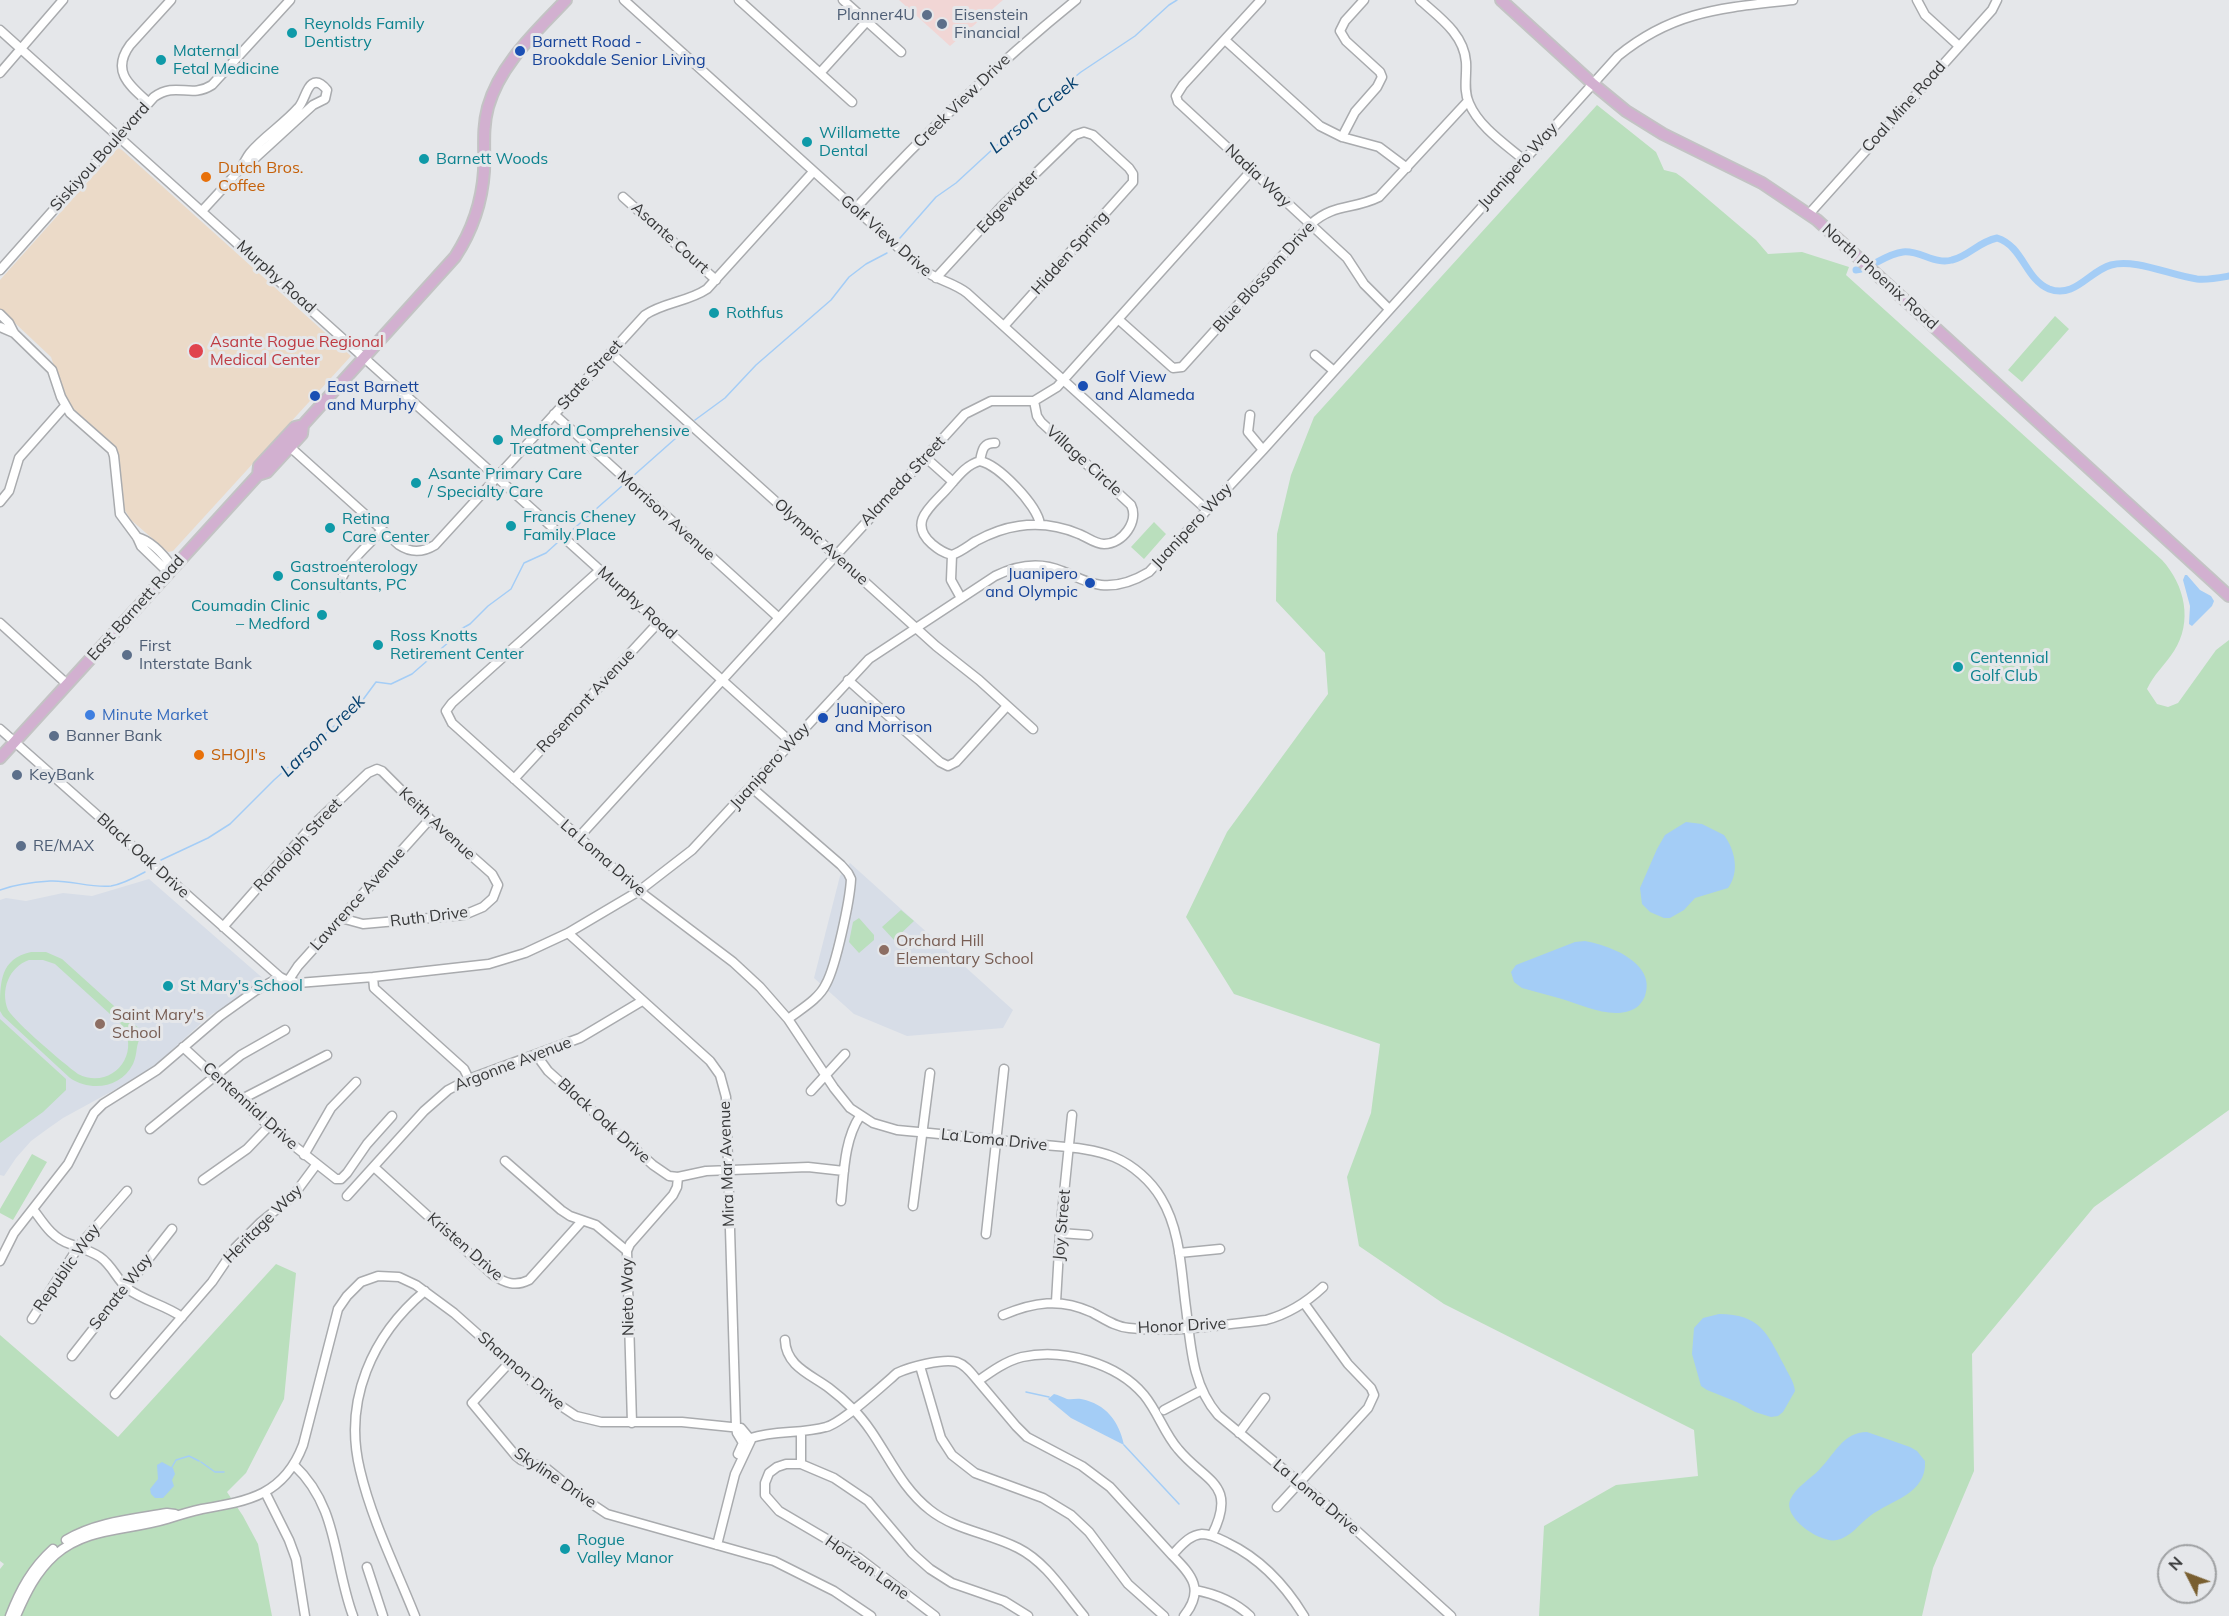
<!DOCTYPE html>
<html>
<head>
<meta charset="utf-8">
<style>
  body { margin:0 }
  #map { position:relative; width:2229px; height:1616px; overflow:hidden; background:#e5e7ea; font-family:Mulish,sans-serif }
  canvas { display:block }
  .north { position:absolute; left:2157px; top:1544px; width:60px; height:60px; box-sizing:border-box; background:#e5e7ea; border:2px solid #9fa1a3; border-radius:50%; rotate:312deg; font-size:16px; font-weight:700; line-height:24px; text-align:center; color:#373839 }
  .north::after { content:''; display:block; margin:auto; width:21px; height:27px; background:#795f30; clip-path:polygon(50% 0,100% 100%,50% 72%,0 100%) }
</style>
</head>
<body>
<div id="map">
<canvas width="2229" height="1616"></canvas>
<div class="north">N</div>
</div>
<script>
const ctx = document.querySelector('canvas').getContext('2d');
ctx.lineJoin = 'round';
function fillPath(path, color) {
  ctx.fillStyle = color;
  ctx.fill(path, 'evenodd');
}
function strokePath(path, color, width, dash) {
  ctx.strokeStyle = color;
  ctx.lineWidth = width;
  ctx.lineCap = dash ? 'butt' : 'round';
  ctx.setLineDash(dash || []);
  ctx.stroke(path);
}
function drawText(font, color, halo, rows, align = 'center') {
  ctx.font = font + ' Mulish,sans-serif';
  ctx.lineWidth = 6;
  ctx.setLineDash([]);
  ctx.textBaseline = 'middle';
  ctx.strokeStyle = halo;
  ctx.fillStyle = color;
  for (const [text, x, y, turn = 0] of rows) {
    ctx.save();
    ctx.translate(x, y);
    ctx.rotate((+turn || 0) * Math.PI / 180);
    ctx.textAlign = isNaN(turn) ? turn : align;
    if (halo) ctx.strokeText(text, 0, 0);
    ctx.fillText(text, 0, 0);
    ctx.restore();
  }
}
fillPath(new Path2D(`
  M 899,0 L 1003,0 L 950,46 Z`), '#f1d6d5');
fillPath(new Path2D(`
  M 850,863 L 1013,1010 L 1003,1028 L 907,1036 L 854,1014 L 814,978 L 840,876 Z
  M 149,879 L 266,981 L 209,1016 L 149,1071 L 63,1118 L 46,1130 L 31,1141 L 16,1158 L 4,1176 L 0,1175 L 0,900 L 6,898 L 26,901 L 63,893 L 92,896 Z`), '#d7dde7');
fillPath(new Path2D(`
  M 118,148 L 122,150 L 351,356 L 173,551 L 168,552 L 131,520 L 124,509 L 118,454 L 111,442 L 71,407 L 66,401 L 51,357 L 0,309 L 0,280 Z`), '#ebdac8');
fillPath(new Path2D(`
  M 1597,105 L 1656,152 L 1664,170 L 1676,173 L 1683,178 L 1756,240 L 1768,254 L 1802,252 L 1849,267 L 1846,275 L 2162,560 C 2185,585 2193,622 2174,651 C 2165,665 2154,674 2147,689 L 2157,704 L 2168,707 L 2178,703 L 2216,650 L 2229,640 L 2229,1110 L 2094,1207 L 1972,1354 L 1974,1471 L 1933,1568 L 1922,1616 L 1539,1616 L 1544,1526 L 1616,1485 L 1698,1476 L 1694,1430 L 1444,1304 L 1359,1246 L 1347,1177 L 1371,1113 L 1380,1044 L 1234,994 L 1186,917 L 1227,832 L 1328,694 L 1325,653 L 1276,601 L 1277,534 L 1291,475 L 1314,417 Z
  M 2055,316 L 2069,329 L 2022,382 L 2008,370 Z
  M 1154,522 L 1166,534 L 1144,559 L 1131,547 Z
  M 901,910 L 914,921 L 894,940 L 882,927 Z
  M 859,918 L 874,935 L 874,940 L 859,953 L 849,942 L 853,922 Z
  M 31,952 L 46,952 L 62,959 L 144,1033 C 134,1044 139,1051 133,1064 C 121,1088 91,1092 70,1078 L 3,1016 L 0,1011 C 0,982 0,959 31,952 ZM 29,960 L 43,960 L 55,964 L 121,1024 C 143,1054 111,1091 78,1074 C 63,1063 16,1023 8,1010 C 0,990 9,967 29,960 Z
  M 0,1019 L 66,1079 L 66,1090 L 43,1112 L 0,1143 Z
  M 32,1154 L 47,1162 L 13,1220 L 0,1213 L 0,1209 Z
  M 276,1264 L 296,1273 L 284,1399 L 246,1473 L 227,1492 L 243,1516 L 258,1544 L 272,1616 L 0,1616 L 0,1569 L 4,1564 L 0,1561 L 0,1335 L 118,1437 Z`), '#badfbd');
fillPath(new Path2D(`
  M 2185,575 L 2187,575 L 2200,590 L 2211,596 L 2214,601 L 2212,606 L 2192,626 L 2189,624 L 2190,606 L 2183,580 Z
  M 1686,822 L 1702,824 L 1724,835 C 1735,850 1740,872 1728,888 L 1695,898 L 1684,910 L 1670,918 L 1664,918 L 1650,912 L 1642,904 L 1640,888 L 1657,849 L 1665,835 Z
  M 1585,941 C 1609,945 1657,963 1645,996 C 1642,1003 1637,1009 1629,1011 C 1608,1018 1582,1005 1562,999 C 1549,995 1535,992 1522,988 L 1514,982 L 1511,972 L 1516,965 L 1575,942 Z
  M 1719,1314 C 1760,1314 1767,1333 1784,1365 C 1788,1374 1794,1381 1795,1391 L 1783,1412 L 1778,1416 L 1771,1417 L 1755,1412 L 1737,1402 L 1707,1390 L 1701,1386 L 1692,1354 L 1694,1328 L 1703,1318 Z
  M 1054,1394 C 1059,1395 1062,1397 1067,1399 C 1072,1400 1076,1398 1081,1399 C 1106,1404 1119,1421 1124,1445 L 1071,1418 L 1048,1399 Z
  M 1867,1432 L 1910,1447 L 1917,1451 L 1925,1461 C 1927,1494 1891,1500 1870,1516 C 1859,1524 1851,1537 1837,1540 C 1821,1544 1783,1518 1790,1500 C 1795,1488 1810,1479 1819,1470 C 1834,1455 1843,1432 1867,1432 Z
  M 162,1462 L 173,1468 L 175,1474 L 172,1480 L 174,1486 L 163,1498 L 155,1498 L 151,1494 L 150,1489 L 158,1479 L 157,1465 Z`), '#a4cdf6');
strokePath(new Path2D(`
  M 900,238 L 936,197 L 956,183 L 1046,100 L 1081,72 L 1135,36 L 1169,5 L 1177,0
  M 695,420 L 725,398 L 756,365 L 831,300 L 849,277 L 866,264 L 887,253
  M 632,477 L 685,430
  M 569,533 L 622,486
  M 161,860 L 208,838 L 230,824 L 274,780 L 362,701 L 376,682 L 391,684 L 412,674 L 450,641 L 454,633 L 470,624 L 488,606 L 511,589 L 524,563 L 546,553 L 557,543
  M 0,890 C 16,884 33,882 50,881 C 71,880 90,888 111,886 C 123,884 134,878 145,872
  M 1026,1392 L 1049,1397
  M 1124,1445 L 1179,1504
  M 201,1462 L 215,1472 L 224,1472
  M 172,1467 L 176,1460 L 189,1456 L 199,1461`), '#a4cdf6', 1.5);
strokePath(new Path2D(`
  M 1856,270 C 1871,269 1885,254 1903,252 C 1920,250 1935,265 1952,260 C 1969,256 1978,242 1997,238 C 2023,246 2025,279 2049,289 C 2075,299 2089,271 2111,265 C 2135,258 2172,276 2197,279 C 2208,280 2218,278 2229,276`), '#a4cdf6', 7);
const minor = new Path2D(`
  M 624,0 L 922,269 C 936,280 953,282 967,293 L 1207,510
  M 739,0 L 852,102
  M 843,0 L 901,52
  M 1261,0 L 1183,85 L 1176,96 L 1178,102 L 1347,258 L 1364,284 L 1389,309
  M 1420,0 C 1439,17 1464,34 1466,62 C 1467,76 1463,90 1469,103 C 1479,127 1505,144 1524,160
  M 1917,0 L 1925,15 L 1959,46
  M 0,30 L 792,743
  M 1225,40 L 1320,126 L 1342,137 L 1379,147 L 1407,168
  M 0,73 L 63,0
  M 820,73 L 867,21
  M 148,102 C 129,85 111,71 130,45 L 171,0
  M 1342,137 L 1355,112 L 1377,87 L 1382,77 L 1380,72 L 1346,41 L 1340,31 L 1345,21 L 1364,0
  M 623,197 L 716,280
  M 855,209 C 924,134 997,64 1076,0
  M 202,211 C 215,197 228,183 240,169 C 244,164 246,158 250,153 C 264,136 283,125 298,108 C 304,102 306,88 312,84 C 318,80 323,85 327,90 L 325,99 L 313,105 L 253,160 L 242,166
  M 1809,214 L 1992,10 L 1997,0
  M 0,270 L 154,97 C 177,81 190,99 212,85 L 290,0
  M 936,278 L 1001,207 L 1075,135 L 1084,132 L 1093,135 L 1129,168 L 1133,174 L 1133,182 L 1004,326
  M 0,314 L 9,323 L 14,333 L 52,370 L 61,397 L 70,413 L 112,450 L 114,456 L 120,514 L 137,537 L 141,546 L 169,573
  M 1118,319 L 1173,368 L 1182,367 L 1311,224 C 1334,203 1353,210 1379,197 L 1468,101
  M 0,327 L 14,333
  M 611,353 L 936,646 L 979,680 L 1033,729
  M 1315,355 L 1334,371
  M 1034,401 L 1037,416 L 1041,422 L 1131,505 C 1139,521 1123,544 1104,544 C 1095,544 1087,537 1079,534 C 1060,526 1039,523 1019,526 C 1004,528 989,534 976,541 C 968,546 961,552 952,555 C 943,553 938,549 932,544 C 908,523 930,507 945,491 C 956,479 965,465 980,461 C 999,465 1037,505 1040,524
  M 554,414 L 779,618
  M 1250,415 L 1248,432 L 1263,450
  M 290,447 L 399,545 C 411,553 422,553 435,545 L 645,315 C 664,302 688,302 707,289 L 813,172
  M 925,457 L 953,482
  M 980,461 C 982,451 983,442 995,443
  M 0,502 L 9,491 L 19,458 L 65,406
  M 137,537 C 152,541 164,555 173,568
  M 952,555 L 951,580 L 961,598
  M 600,570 L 452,703 L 446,711 L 452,723 L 639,891 L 733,962 L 760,987 L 788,1019 L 834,1088 L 850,1108 L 873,1123 L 897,1130 C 942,1134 988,1139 1033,1144 C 1059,1147 1090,1147 1114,1157 C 1133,1165 1151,1181 1161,1198 C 1181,1231 1181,1272 1186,1308 C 1191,1347 1192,1385 1218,1415 L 1347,1522 L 1451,1616
  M 339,587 C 343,565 368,546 382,530
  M 0,623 L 67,684
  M 848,680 L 940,762 L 948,766 L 956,762 L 1007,706
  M 0,729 L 280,977 L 288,981 L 298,983 L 373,977 L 489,964 L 525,953 L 568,933 L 639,891 L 692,850 L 869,659 L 995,576 C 1017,565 1039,561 1062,571 C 1075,576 1086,583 1101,585 C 1119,587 1134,581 1149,572 L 1263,450 L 1618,56 C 1674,10 1724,8 1793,0
  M 514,779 L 658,623
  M 751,787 L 841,865 L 848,873 L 851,879 C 850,900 836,966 826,984 C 819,999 801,1009 788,1019
  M 579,837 L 965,414 L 991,401 L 1034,401 L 1057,387 L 1252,170
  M 223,927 L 311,827 L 368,773 L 377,769 L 382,771 L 430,819 L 492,874 L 498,885 L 493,898 L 483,907 L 464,915 L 363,924 L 341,918
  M 568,933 L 710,1061 L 720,1075 L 726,1097 L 736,1427 L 737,1433 L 743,1443 L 738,1454
  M 373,977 L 374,988 L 464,1069 L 469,1079
  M 288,981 L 298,966 L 430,819
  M 183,1047 L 269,1126 L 336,1179 L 341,1179 L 347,1173 L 367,1144 L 392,1116
  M 539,1054 L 540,1060 L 548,1071 L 653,1165 L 669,1176 L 678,1177
  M 811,1091 L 845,1054
  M 242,1099 L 327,1055
  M 150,1129 L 241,1055 L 285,1030
  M 304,1155 L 331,1108 L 356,1082
  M 505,1161 L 561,1210 L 570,1216 L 596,1225 L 627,1251
  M 374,1167 L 493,1275 C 505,1283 515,1287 529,1280 L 582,1221
  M 203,1180 L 247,1149 L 269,1126
  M 347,1196 L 424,1111 L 448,1090 L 469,1079 L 580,1038 L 642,1001
  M 841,1201 C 844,1173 844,1140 860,1116
  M 913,1206 L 930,1073
  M 33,1209 C 44,1224 52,1238 70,1244 C 81,1248 91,1251 100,1257 C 112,1265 117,1280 128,1289 C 144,1301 165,1305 182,1317
  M 1060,1233 L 1088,1235
  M 986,1234 L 1004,1069
  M 1179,1253 L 1220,1249
  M 0,1261 L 14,1233 L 68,1164 L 94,1113 L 103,1104 L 157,1070 L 220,1016 L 255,991 L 280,977
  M 1056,1302 L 1060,1233 L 1072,1115
  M 1003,1315 C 1034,1302 1060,1298 1091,1312 C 1103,1318 1115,1327 1129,1328 C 1174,1333 1221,1325 1266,1320 C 1288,1314 1306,1303 1323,1287
  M 32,1319 L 79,1246 L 127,1191
  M 785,1340 C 786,1366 810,1374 829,1388 C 837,1394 845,1401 853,1409 C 883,1439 895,1483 930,1510 C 955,1530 989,1533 1018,1548 C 1046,1562 1064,1592 1084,1616
  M 72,1356 L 172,1229
  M 510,1362 L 472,1403 L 516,1456 L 521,1460 L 546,1468 L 583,1498 L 607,1514 L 774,1561 L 834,1591 L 871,1616
  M 920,1366 L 941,1438 L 952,1455 L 975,1473 L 1043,1498 L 1071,1515 L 1089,1532 L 1128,1584 L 1164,1616
  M 115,1394 L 212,1282 L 235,1248 L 261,1222 L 293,1196 L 316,1165
  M 1164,1410 L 1200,1391
  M 632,1423 L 627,1251 L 630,1244 L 673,1195 L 677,1187 L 678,1177 L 706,1171 L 808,1167 L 844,1171
  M 801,1432 L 801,1464
  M 1239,1433 L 1265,1398
  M 751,1438 C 775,1430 801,1434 826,1427 C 842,1423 882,1386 897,1373 C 910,1367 943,1358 957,1362 C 966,1365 972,1374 978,1381
  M 294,1465 C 339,1507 333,1562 353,1616
  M 265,1492 L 289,1540 L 296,1559 L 305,1616
  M 1277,1507 L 1368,1408 L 1374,1395 L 1371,1388 L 1348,1364 L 1304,1303
  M 66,1540 C 96,1522 133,1519 167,1513 L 175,1514
  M 1172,1555 L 1110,1487 L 1082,1466 L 1027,1437 L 1016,1426 L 978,1381 C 992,1371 1006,1361 1022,1357 C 1063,1348 1117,1363 1144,1395 C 1158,1412 1164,1433 1178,1449 C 1205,1482 1238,1483 1212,1535
  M 367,1567 L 383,1616
  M 1195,1590 C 1216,1594 1234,1601 1250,1616
  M 10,1616 C 20,1590 32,1568 53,1549
  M 16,1616 C 26,1593 36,1572 55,1555 C 87,1527 128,1531 167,1519 C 179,1515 188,1512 202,1509 C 249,1501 284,1495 303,1445 L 338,1309 L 347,1296 L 361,1282 L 378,1276 L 399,1277 L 416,1285 L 454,1313 L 552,1400 L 576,1416 L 601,1422 L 682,1422 L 741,1428 L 751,1440 L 735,1474 L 717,1545
  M 415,1616 C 396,1568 372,1521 360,1470 C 343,1401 372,1335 425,1291
  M 935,1616 L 859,1558 L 779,1511 L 765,1495 L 765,1483 L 769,1473 L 777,1467 L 786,1464 L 801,1464 L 834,1478 L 868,1501 L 912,1553 L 930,1569 L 952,1583 L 1004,1601 L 1028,1616
  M 1184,1616 C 1205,1590 1192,1575 1172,1555 C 1181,1546 1189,1535 1202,1534 C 1211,1534 1220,1539 1228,1543 C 1261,1559 1285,1585 1304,1616`);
const major = new Path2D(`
  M 1501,0 L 1592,83 L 1626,111 L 1663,134 L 1762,183 L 1817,220 L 2229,596
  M 258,475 L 259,466 L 295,427 L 303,425
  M 0,758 L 258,475 L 267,472 L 302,434 L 303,425 L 455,257 C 472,231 482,202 484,171 C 485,149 482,129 488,107 C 500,64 536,32 566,0`);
strokePath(minor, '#a9abae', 11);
strokePath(major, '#c3c3c4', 14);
strokePath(minor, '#fff', 8);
strokePath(major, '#d2b0d0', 10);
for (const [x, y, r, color] of [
  [927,15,6,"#5c6f8a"],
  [942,24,6,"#5c6f8a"],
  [292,33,6,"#0f9aa8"],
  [520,51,6,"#1a4fb4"],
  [161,60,6,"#0f9aa8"],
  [807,142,6,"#0f9aa8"],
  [424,159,6,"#0f9aa8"],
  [206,177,6,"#e8710a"],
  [714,313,6,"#0f9aa8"],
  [196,351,8,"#e0444e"],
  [1083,386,6,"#1a4fb4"],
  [315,396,6,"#1a4fb4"],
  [498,440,6,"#0f9aa8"],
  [416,483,6,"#0f9aa8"],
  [511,526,6,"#0f9aa8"],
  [330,528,6,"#0f9aa8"],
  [278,576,6,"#0f9aa8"],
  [1090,583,6,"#1a4fb4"],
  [322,615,6,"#0f9aa8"],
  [378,645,6,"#0f9aa8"],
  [127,655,6,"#5c6f8a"],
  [1958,667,6,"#0f9aa8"],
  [90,715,6,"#3f7fe0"],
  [823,718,6,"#1a4fb4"],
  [54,736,6,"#5c6f8a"],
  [199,755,6,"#e8710a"],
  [17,775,6,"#5c6f8a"],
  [21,846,6,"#5c6f8a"],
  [884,950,6,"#8d6e63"],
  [168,986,6,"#0f9aa8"],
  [100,1024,6,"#8d6e63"],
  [565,1549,6,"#0f9aa8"]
]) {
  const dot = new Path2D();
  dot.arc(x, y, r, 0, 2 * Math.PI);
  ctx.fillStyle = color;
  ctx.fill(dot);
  strokePath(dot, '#e5e7ea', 2);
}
drawText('16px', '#4e5e75', '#e5e7ea', [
  ["Planner4U",915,15,"right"],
  ["Eisenstein",954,15],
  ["Financial",954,33],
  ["First",139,646],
  ["Interstate Bank",139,664],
  ["Banner Bank",66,736],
  ["KeyBank",29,775],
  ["RE/MAX",33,846]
], 'left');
drawText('16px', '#0d838f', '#e5e7ea', [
  ["Reynolds Family",304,24],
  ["Dentistry",304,42],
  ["Maternal",173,51],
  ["Fetal Medicine",173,69],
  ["Willamette",819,133],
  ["Dental",819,151],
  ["Barnett Woods",436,159],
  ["Rothfus",726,313],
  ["Medford Comprehensive",510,431],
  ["Treatment Center",510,449],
  ["Asante Primary Care",428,474],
  ["/ Specialty Care",428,492],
  ["Francis Cheney",523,517],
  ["Family Place",523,535],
  ["Retina",342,519],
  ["Care Center",342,537],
  ["Gastroenterology",290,567],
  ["Consultants, PC",290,585],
  ["Coumadin Clinic",310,606,"right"],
  ["– Medford",310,624,"right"],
  ["Ross Knotts",390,636],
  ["Retirement Center",390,654],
  ["Centennial",1970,658],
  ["Golf Club",1970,676],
  ["St Mary's School",180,986],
  ["Rogue",577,1540],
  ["Valley Manor",577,1558]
], 'left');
drawText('16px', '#164399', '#e5e7ea', [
  ["Barnett Road -",532,42],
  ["Brookdale Senior Living",532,60],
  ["Golf View",1095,377],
  ["and Alameda",1095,395],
  ["East Barnett",327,387],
  ["and Murphy",327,405],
  ["Juanipero",1078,574,"right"],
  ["and Olympic",1078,592,"right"],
  ["Juanipero",835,709],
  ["and Morrison",835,727]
], 'left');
drawText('16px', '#373839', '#e5e7ea', [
  ["Creek View Drive",962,101,-44],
  ["Coal Mine Road",1904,107,-48],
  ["Siskiyou Boulevard",100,157,-48],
  ["Juanipero Way",1518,166,-48],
  ["Nadia Way",1258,176,43],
  ["Edgewater",1008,202,-46],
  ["Golf View Drive",886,236,41],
  ["Asante Court",670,238,42],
  ["Hidden Spring",1070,253,-48],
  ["Murphy Road",276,277,42],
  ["Blue Blossom Drive",1264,277,-48],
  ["North Phoenix Road",1880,277,42],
  ["State Street",590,375,-48],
  ["Village Circle",1084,461,42],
  ["Alameda Street",903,481,-47],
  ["Morrison Avenue",666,516,42],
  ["Juanipero Way",1192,526,-47],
  ["Olympic Avenue",821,542,42],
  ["Murphy Road",637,603,42],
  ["East Barnett Road",136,608,-48],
  ["Rosemont Avenue",586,701,-47],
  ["Juanipero Way",770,766,-48],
  ["Keith Avenue",437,824,43],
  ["Randolph Street",298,845,-47],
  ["Black Oak Drive",143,856,42],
  ["La Loma Drive",603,858,41],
  ["Lawrence Avenue",358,899,-48],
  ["Ruth Drive",429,917,-7],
  ["Argonne Avenue",513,1064,-21],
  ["Centennial Drive",250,1106,42],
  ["Black Oak Drive",604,1121,42],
  ["La Loma Drive",994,1140,6],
  ["Mira Mar Avenue",727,1164,-92],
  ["Heritage Way",263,1224,-45],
  ["Joy Street",1062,1225,-85],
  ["Kristen Drive",465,1247,41],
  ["Republic Way",67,1268,-55],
  ["Senate Way",121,1292,-52],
  ["Nieto Way",628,1297,-91],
  ["Honor Drive",1182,1326,-3],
  ["Shannon Drive",521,1371,41],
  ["Skyline Drive",555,1478,34],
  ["La Loma Drive",1316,1497,40],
  ["Horizon Lane",867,1568,35]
]);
drawText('16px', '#c56008', '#e5e7ea', [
  ["Dutch Bros.",218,168],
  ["Coffee",218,186],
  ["SHOJI's",211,755]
], 'left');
drawText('16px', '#be3a42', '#e5e7ea', [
  ["Asante Rogue Regional",210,342],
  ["Medical Center",210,360]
], 'left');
drawText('16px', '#366cbe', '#e5e7ea', [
  ["Minute Market",102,715]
], 'left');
drawText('16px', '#785e54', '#e5e7ea', [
  ["Orchard Hill",896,941],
  ["Elementary School",896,959],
  ["Saint Mary's",112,1015],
  ["School",112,1033]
], 'left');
drawText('italic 18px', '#06416f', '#e5e7ea', [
  ["Larson Creek",1034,115,-40],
  ["Larson Creek",323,736,-44]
]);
</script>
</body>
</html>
